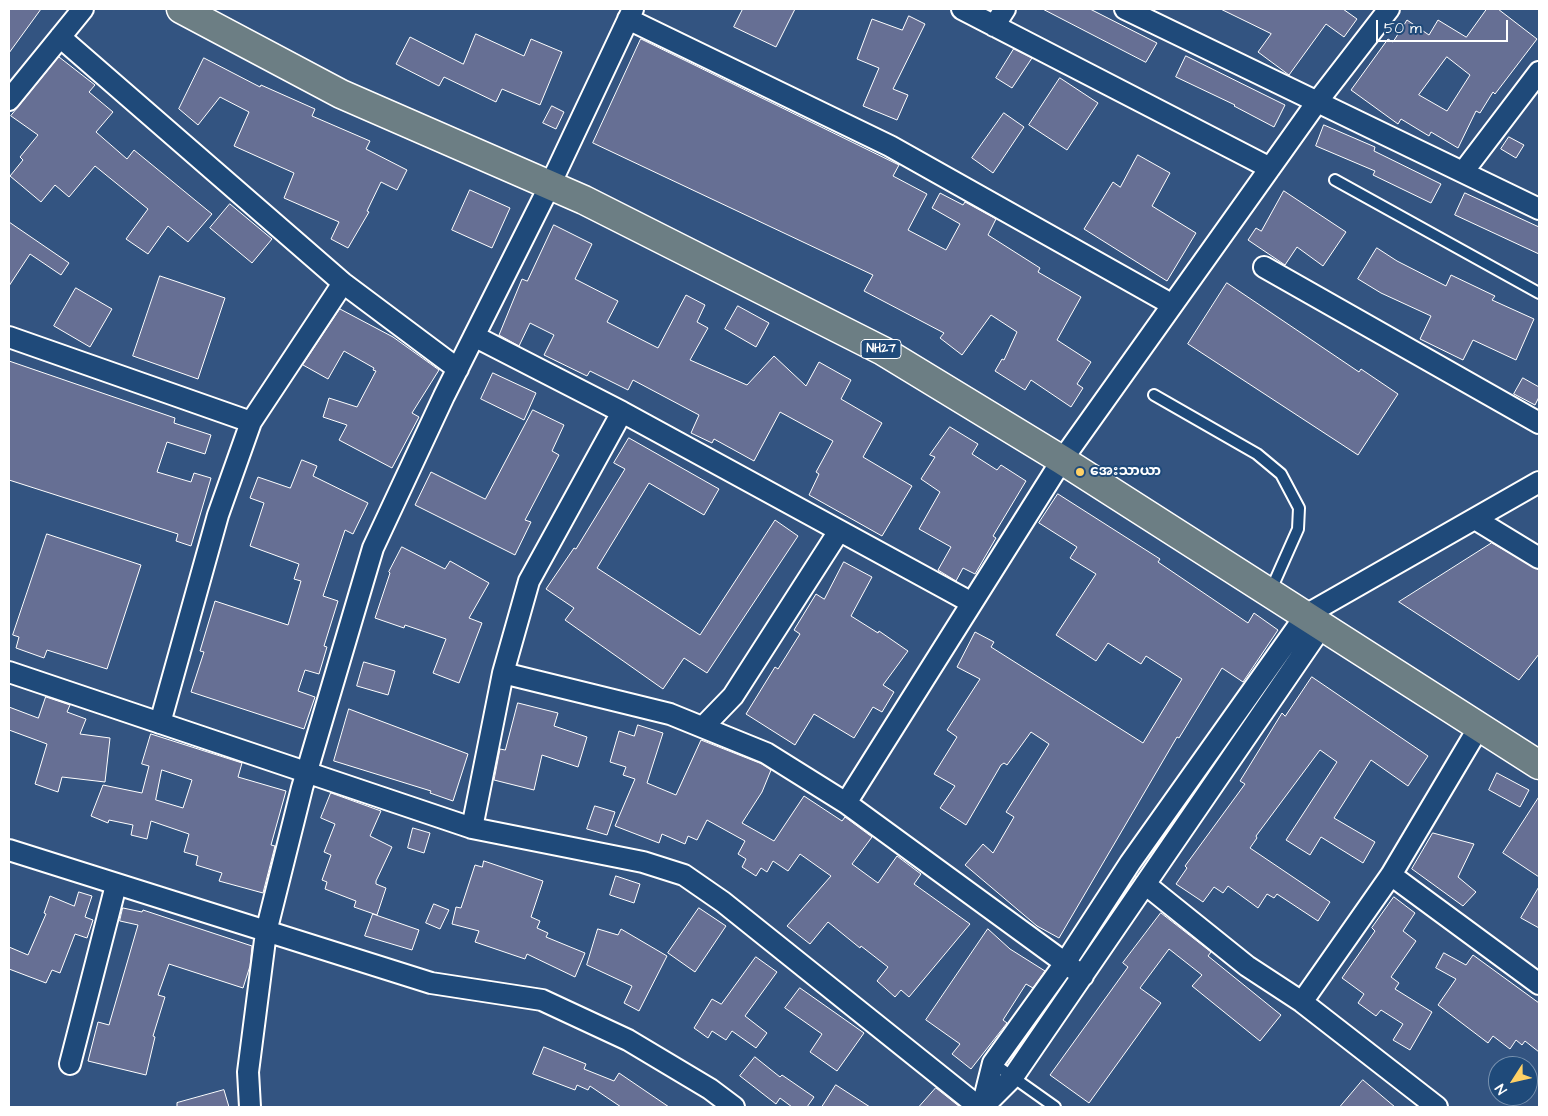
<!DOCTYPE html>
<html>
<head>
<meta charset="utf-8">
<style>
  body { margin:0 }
  #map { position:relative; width:1548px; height:1116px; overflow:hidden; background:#335481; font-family:"Architects Daughter",sans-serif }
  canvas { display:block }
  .frame { position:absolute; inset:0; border:10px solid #fff; pointer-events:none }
  .north { position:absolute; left:1488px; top:1056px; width:50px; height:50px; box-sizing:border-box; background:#1f4a7a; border:1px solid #7992af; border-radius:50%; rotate:235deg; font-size:14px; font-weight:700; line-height:20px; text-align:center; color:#fff }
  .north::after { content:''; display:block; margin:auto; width:18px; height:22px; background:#ffd166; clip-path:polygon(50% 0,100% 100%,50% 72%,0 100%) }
  .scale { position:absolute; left:1376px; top:20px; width:132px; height:22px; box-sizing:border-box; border:2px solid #fff; border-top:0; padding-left:6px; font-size:15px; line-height:18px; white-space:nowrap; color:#fff; -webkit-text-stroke:4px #1f4a7a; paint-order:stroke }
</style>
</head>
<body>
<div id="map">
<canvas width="1548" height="1116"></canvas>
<div class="frame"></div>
<div class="north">N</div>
<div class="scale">50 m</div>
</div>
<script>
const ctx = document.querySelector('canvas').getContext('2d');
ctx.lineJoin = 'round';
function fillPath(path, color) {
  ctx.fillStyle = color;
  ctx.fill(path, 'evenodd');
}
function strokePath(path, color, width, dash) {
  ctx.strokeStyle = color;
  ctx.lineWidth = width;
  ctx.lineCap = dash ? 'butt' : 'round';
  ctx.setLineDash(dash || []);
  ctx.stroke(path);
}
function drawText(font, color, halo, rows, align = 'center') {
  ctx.font = font + ' "Architects Daughter","Noto Sans Myanmar",sans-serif';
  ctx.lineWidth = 4;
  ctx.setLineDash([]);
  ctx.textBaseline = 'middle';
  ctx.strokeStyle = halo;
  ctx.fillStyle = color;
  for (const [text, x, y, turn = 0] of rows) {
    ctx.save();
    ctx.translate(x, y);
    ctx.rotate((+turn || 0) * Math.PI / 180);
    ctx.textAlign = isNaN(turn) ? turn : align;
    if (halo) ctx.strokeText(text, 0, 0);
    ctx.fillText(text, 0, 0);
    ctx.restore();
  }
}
const building = new Path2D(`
  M 9,9 L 41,9 L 9,53 Z
  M 743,9 L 795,9 L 776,47 L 734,27 Z
  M 1043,9 L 1090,9 L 1157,43 L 1146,62 Z
  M 1221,9 L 1343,9 L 1357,19 L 1344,37 L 1326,24 L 1289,75 L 1258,52 L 1271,34 Z
  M 1487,9 L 1498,9 L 1537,39 L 1495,94 L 1493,92 L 1480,113 L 1476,111 L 1458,148 L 1431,132 L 1429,136 L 1401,119 L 1398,124 L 1351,90 L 1388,39 L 1393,42 L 1407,20 L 1429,35 L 1438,20 L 1466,37 ZM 1447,57 L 1470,75 L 1447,111 L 1419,95 Z
  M 909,16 L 925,24 L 893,89 L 908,95 L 897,120 L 863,106 L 879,68 L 857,59 L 872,19 L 902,30 Z
  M 476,34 L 524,56 L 531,39 L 562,52 L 540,105 L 502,89 L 496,102 L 444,77 L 439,86 L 396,64 L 410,37 L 463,64 Z
  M 641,39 L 899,165 L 893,176 L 927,194 L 908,230 L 946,250 L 960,224 L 932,208 L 940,193 L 963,205 L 965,202 L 996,219 L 988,235 L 1040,268 L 1038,272 L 1081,297 L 1057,340 L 1091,362 L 1077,384 L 1083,388 L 1071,407 L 1031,380 L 1025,390 L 995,371 L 1002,359 L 1004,360 L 1017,332 L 991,315 L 962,355 L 940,338 L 944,333 L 864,291 L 873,275 L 593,143 Z
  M 1014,49 L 1032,58 L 1012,88 L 996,78 Z
  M 1186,56 L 1285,105 L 1274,127 L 1234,106 L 1235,105 L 1176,77 Z
  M 59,57 L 95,85 L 89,92 L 113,112 L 96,132 L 127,159 L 134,150 L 212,214 L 188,242 L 168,226 L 148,254 L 126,239 L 148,209 L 95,166 L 69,197 L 55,185 L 41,202 L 10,176 L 23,160 L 20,157 L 38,135 L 11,116 Z
  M 204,58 L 260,87 L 261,85 L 315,109 L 312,116 L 370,141 L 366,149 L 407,170 L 397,190 L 381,182 L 367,211 L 369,212 L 348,248 L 331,239 L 339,222 L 284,198 L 294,173 L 234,146 L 249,112 L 220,97 L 198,125 L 179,109 Z
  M 1060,78 L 1098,103 L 1067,150 L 1029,125 Z
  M 552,106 L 564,112 L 556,129 L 543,123 Z
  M 1004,113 L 1024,127 L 993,173 L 972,158 Z
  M 1324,125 L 1375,147 L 1374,151 L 1441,184 L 1431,203 L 1373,175 L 1375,171 L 1316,146 Z
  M 1509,137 L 1524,145 L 1516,158 L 1501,149 Z
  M 1138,155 L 1170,173 L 1152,206 L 1196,233 L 1167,281 L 1084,229 L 1113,182 L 1120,187 Z
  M 470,190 L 510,208 L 492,248 L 452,230 Z
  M 1284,191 L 1346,232 L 1323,266 L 1297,247 L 1285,265 L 1248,240 L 1256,228 L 1261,231 Z
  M 1465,193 L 1539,227 L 1539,254 L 1455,215 Z
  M 230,204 L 272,239 L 252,263 L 210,228 Z
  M 9,222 L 69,263 L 61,275 L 30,254 L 9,286 Z
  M 554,225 L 592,244 L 575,279 L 618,301 L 607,322 L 658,348 L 686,295 L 705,305 L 697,322 L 708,328 L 690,360 L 747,385 L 774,356 L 806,386 L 819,362 L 851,380 L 841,399 L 882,423 L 863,457 L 912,486 L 882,536 L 809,495 L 819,474 L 816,472 L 833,441 L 780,412 L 754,461 L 714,439 L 712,443 L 691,433 L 699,415 L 633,380 L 628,390 L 590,371 L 587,376 L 544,355 L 554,335 L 530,323 L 519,346 L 499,335 L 522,279 L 527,281 Z
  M 1377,248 L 1397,261 L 1446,286 L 1451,275 L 1495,296 L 1492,300 L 1534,319 L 1516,360 L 1473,340 L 1463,360 L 1420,339 L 1431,316 L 1381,293 L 1358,279 Z
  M 160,276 L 225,298 L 198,379 L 133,356 Z
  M 1227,283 L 1359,372 L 1361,369 L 1398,394 L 1358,455 L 1188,344 Z
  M 76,288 L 112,309 L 90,347 L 54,326 Z
  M 738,306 L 769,323 L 756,347 L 725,329 Z
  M 340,309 L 393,337 L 439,370 L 412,413 L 419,417 L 392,468 L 339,440 L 347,425 L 323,417 L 329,398 L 357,407 L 376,371 L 373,370 L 374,368 L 344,351 L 328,379 L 303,365 Z
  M 9,361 L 175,418 L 174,423 L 211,435 L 205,454 L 167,442 L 157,472 L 191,482 L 194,473 L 211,478 L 191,546 L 176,541 L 178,534 L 9,480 Z
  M 493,373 L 536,393 L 524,420 L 481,399 Z
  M 1523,378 L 1539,387 L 1539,397 L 1535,405 L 1514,394 Z
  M 533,410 L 564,425 L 552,451 L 559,455 L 525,520 L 531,522 L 515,555 L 415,505 L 431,472 L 485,499 Z
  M 950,427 L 978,444 L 972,454 L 997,470 L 1001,465 L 1026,481 L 993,536 L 996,538 L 975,574 L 963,568 L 956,581 L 938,570 L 951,547 L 919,529 L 940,492 L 921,479 L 935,457 L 930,455 Z
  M 629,438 L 719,489 L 704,515 L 649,483 L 597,568 L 700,635 L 775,520 L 798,536 L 707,673 L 684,658 L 663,689 L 565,620 L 574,608 L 546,589 L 574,548 L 576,549 L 625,469 L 614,463 Z
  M 302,460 L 317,466 L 313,476 L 368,503 L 353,534 L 345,530 L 323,596 L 338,601 L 324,646 L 327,647 L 319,674 L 305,670 L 298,691 L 315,697 L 304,729 L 191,692 L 204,652 L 200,651 L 215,601 L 288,625 L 301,581 L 294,579 L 299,564 L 250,546 L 264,503 L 250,498 L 258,477 L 290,488 Z
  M 1058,494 L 1160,559 L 1158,562 L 1248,623 L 1254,613 L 1278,630 L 1243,682 L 1222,668 L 1179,738 L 1177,737 L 1059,938 L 1037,926 L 965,865 L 983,844 L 993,853 L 1014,817 L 1006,812 L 1049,744 L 1031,732 L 1007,765 L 1004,763 L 1001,765 L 966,825 L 940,808 L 955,786 L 934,774 L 957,737 L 947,730 L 980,679 L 957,667 L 975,632 L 994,642 L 991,647 L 1143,743 L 1182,679 L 1146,656 L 1141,664 L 1108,643 L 1096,661 L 1056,635 L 1096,574 L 1070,558 L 1077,547 L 1039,523 Z
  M 47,534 L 141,565 L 107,669 L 47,650 L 44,658 L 16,648 L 19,637 L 13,635 Z
  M 1492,543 L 1539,570 L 1539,654 L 1519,680 L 1399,602 Z
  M 402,547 L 445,569 L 450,561 L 489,583 L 469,618 L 482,623 L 459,683 L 433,673 L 446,639 L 405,625 L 404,628 L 375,618 L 390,573 L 389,572 Z
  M 844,562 L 872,577 L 851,616 L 878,633 L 879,631 L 908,651 L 883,685 L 894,692 L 882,712 L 873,707 L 854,738 L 814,714 L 795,745 L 746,714 L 775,667 L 778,669 L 800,634 L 794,630 L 816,594 L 824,599 Z
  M 364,662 L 395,671 L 388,695 L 357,686 Z
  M 1312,677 L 1428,756 L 1408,786 L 1371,760 L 1334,818 L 1375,842 L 1363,863 L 1321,837 L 1310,855 L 1286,840 L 1337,762 L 1320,750 L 1256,836 L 1257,838 L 1250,848 L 1330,902 L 1318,921 L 1277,894 L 1274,898 L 1267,894 L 1258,908 L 1228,886 L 1223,893 L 1214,887 L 1203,902 L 1176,884 L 1187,868 L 1185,866 L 1245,784 L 1240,781 L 1282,713 L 1285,716 Z
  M 46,697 L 70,705 L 67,712 L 86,719 L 80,734 L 110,738 L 105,782 L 62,777 L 58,792 L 35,784 L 47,744 L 9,730 L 9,707 L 38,718 Z
  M 518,703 L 558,713 L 554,726 L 587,737 L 578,767 L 542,755 L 534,790 L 494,780 L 500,749 L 505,750 Z
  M 349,709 L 468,754 L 453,801 L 430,793 L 431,791 L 334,761 Z
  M 638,725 L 663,733 L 647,783 L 676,795 L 701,740 L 762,764 L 771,770 L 762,792 L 742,823 L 774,841 L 804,796 L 842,821 L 845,817 L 872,837 L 852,864 L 878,883 L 897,856 L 921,874 L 914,884 L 970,924 L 909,997 L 901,990 L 895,997 L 877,981 L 888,967 L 861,946 L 860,948 L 828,922 L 810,944 L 787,926 L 831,876 L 800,854 L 788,871 L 773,861 L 767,872 L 761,868 L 756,876 L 742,867 L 746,859 L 738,854 L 745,841 L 707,820 L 697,840 L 688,836 L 685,844 L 662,834 L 659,843 L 615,826 L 635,779 L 623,775 L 626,767 L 610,762 L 619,731 L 634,736 Z
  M 151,734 L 242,763 L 238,777 L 286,791 L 271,845 L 275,846 L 263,893 L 219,881 L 222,873 L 196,865 L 198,856 L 184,852 L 189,834 L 151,821 L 147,839 L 131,835 L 133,825 L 109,820 L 108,823 L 91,816 L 103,785 L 142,793 L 149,766 L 142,764 ZM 162,770 L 192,780 L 183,808 L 156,800 Z
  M 1497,773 L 1529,790 L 1520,807 L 1489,790 Z
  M 331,793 L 381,811 L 370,836 L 392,847 L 376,881 L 376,884 L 386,888 L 377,915 L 354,907 L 356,901 L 325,889 L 327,882 L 322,880 L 331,855 L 324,852 L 335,824 L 321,818 Z
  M 1539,797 L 1539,877 L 1503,853 Z
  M 595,806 L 615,812 L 607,835 L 587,829 Z
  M 413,828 L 430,833 L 424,853 L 408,848 Z
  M 1433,833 L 1474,844 L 1458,877 L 1476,892 L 1463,906 L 1412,869 Z
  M 484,861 L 543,881 L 531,917 L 540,921 L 537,928 L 548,933 L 546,937 L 585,953 L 575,977 L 527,954 L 525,959 L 475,942 L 479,931 L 452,924 L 456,907 L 461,908 L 475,865 L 482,867 Z
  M 616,876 L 640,884 L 634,903 L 610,895 Z
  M 1539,887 L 1539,928 L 1521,918 Z
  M 79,892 L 92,896 L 85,917 L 93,920 L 87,938 L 75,934 L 60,973 L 52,970 L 46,983 L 9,969 L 9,947 L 28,955 L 46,914 L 44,913 L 50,896 L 74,906 Z
  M 1394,897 L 1415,913 L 1403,931 L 1416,941 L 1391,977 L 1399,983 L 1395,989 L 1432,1012 L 1410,1050 L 1393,1040 L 1403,1024 L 1381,1010 L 1376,1016 L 1358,1003 L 1364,994 L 1342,978 L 1375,931 L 1372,928 Z
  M 434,904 L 449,910 L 440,929 L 426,923 Z
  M 123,908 L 142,912 L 143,910 L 252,946 L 250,966 L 243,988 L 169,964 L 158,995 L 165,997 L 153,1036 L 155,1037 L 146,1075 L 88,1061 L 98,1022 L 109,1025 L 138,925 L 120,921 Z
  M 699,908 L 726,926 L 695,972 L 668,953 Z
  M 1161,913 L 1211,952 L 1208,956 L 1281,1015 L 1260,1041 L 1192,986 L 1202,975 L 1169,949 L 1140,988 L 1161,1003 L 1089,1103 L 1050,1075 L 1128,967 L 1123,963 Z
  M 373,914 L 419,930 L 412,950 L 365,936 Z
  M 598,929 L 618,935 L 621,929 L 667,956 L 639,1011 L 624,1003 L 632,986 L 587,965 Z
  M 988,929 L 1010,949 L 1045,971 L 1033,988 L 1026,984 L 1003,1020 L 1007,1023 L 971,1069 L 952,1054 L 960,1044 L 926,1020 Z
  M 1444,953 L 1466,965 L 1473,955 L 1539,1003 L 1539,1052 L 1525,1041 L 1522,1045 L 1516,1040 L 1510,1049 L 1493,1036 L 1488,1043 L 1438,1005 L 1456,979 L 1436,968 Z
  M 756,957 L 777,972 L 745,1016 L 767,1033 L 756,1048 L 732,1031 L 726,1040 L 712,1031 L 708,1038 L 694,1028 L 712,999 L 721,1004 Z
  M 800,988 L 864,1033 L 837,1071 L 810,1052 L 822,1034 L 785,1008 Z
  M 544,1047 L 586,1064 L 584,1069 L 614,1081 L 619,1073 L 669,1107 L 621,1107 L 590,1086 L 588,1090 L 577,1085 L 575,1090 L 533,1074 Z
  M 755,1057 L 780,1077 L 782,1075 L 814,1097 L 807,1107 L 792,1107 L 780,1098 L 776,1104 L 740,1076 Z
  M 1363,1080 L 1395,1107 L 1340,1107 Z
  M 836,1085 L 870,1107 L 822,1107 Z
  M 936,1088 L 960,1107 L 919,1107 Z
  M 224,1090 L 229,1107 L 177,1107 L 177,1103 Z`);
fillPath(building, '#666f94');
strokePath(building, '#fff', 1);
const lane = new Path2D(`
  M 1335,180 L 1539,293
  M 1154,395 L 1257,454 L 1281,474 L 1299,508 L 1298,529 L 1270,592
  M 993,1063 L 1055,1107`);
const street = new Path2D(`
  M 962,9 L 1270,168
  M 1125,9 L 1539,209
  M 628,19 L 890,146 L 1171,304
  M 994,26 L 1005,9
  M 60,37 L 343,283 L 458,369
  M 9,100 L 83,9
  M 1463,172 L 1539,72
  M 1264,267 L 1539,423
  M 474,336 L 622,412 L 972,603
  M 9,337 L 251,422
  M 1475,519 L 1539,558
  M 9,672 L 472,828 L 643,862 L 684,875 L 723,902 L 979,1107
  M 503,673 L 670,714 L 766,753 L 846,803 L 1083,976
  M 160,723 L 218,515 L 251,422 L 343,283
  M 703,727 L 733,696 L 839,531
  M 846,803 L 1062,460 L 1317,102 L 1389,9
  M 472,828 L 503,673 L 529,581 L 622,412
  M 9,850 L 431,983 L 542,1000 L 628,1040 L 710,1089 L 734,1107
  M 1391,875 L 1539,984
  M 1145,884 L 1247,966 L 1302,1002 L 1437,1107
  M 1302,1002 L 1391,875 L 1479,727
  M 70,1064 L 116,885
  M 250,1107 L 248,1072 L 266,932 L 302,788 L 373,548 L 444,396 L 550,185 L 633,9
  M 982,1107 L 993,1063 L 1065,963 L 1130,863 L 1306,615 L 1539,482
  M 983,1107 L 1013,1077 L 1322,626`);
const highway = new Path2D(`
  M 181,9 L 341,94 L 584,200 L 883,351 L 1062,460 L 1539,765`);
strokePath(lane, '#fff', 14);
strokePath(street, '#fff', 24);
strokePath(highway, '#fff', 31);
strokePath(lane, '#1f4a7a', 10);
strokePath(street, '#1f4a7a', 20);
strokePath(highway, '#6c7e84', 28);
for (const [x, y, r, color] of [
  [1080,472,5,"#ffd166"]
]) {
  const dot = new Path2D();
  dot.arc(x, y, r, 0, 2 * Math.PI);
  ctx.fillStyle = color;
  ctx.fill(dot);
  strokePath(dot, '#1f4a7a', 2);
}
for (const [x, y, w] of [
  [881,349,40]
]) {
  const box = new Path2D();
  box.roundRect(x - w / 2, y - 9.5, w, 19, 4);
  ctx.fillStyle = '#1f4a7a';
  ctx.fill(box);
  strokePath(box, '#fff', 1);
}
drawText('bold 12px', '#fff', null, [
  ["NH27",881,349]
]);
drawText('bold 14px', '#fff', '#1f4a7a', [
  ["အေးသာယာ",1090,472]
], 'left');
</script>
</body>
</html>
